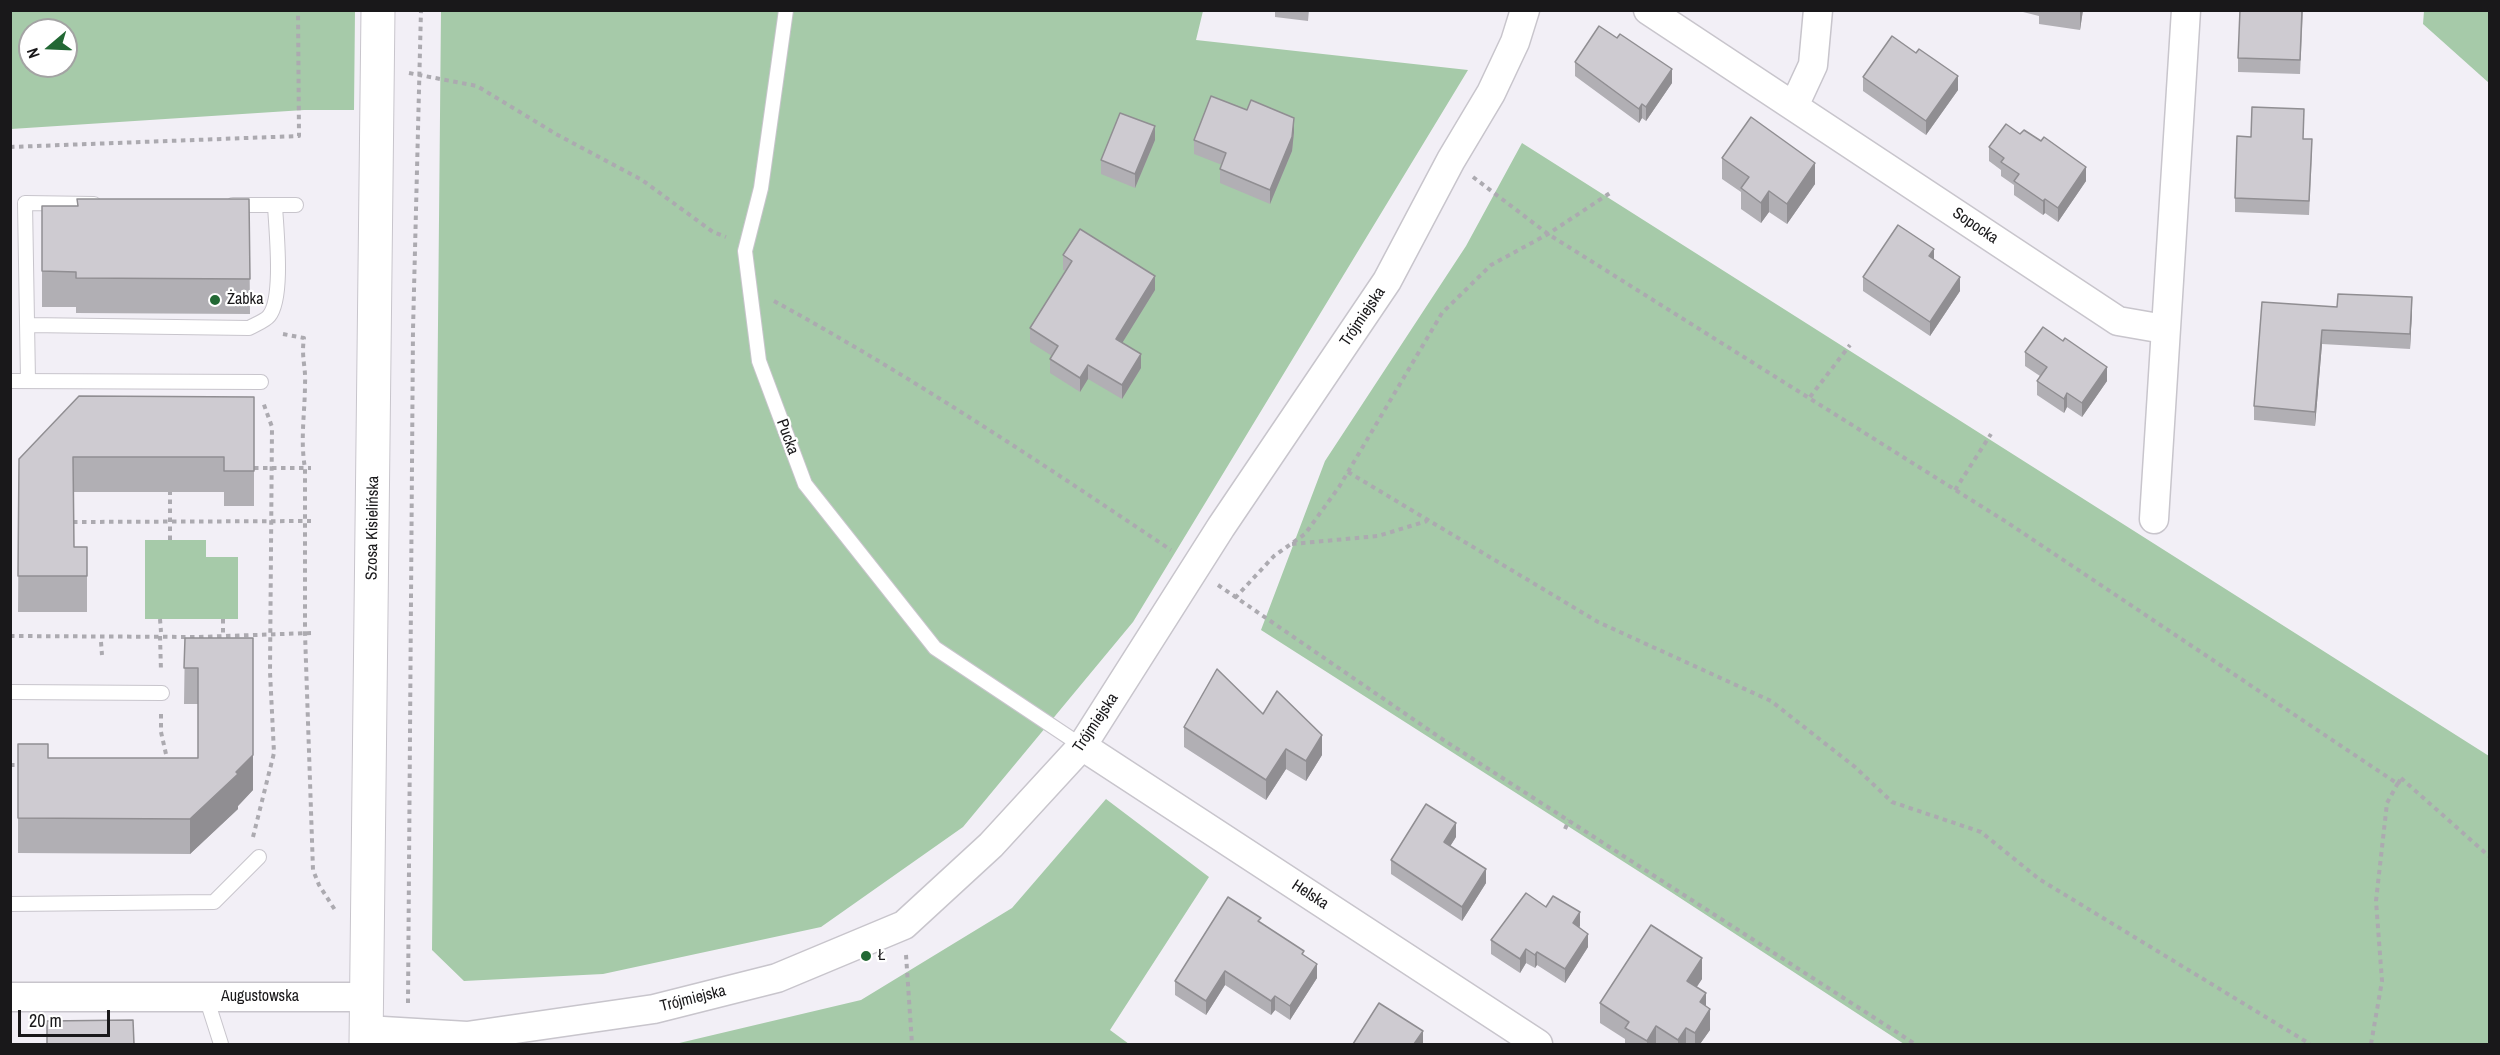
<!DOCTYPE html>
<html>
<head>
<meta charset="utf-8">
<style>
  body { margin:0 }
  #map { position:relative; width:2500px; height:1055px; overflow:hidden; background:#f2eff6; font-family:"Archivo Narrow",sans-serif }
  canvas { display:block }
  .frame { position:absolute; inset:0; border:12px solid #19181a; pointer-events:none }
  .north { position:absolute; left:18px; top:18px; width:60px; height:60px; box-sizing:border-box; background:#fff; border:2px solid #a3a3a3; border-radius:50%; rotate:251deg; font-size:16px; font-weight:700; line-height:24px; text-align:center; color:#19181a }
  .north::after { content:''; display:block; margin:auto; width:21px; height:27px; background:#226834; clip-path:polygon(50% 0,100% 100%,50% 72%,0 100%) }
  .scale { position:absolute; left:18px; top:1010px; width:92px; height:27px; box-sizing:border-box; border:3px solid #19181a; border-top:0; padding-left:8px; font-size:18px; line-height:21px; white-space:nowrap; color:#19181a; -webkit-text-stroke:4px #fff; paint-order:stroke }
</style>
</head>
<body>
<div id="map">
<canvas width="2500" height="1055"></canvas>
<div class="frame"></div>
<div class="north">N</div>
<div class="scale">20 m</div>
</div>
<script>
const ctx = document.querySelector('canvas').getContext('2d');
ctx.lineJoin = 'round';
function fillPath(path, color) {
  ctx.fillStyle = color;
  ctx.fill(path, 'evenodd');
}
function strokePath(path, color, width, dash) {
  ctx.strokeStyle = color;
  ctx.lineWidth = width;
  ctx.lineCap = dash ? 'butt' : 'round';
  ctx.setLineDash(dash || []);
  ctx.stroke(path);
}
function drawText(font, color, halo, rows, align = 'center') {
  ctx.font = font + ' "Archivo Narrow",sans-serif';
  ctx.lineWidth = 4.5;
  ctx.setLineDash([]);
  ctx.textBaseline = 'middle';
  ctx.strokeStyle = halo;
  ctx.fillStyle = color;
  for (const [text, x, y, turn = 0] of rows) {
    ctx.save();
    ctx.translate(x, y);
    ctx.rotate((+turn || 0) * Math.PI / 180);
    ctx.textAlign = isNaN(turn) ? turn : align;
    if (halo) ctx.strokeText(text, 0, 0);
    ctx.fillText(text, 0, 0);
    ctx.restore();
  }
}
fillPath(new Path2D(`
  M 11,11 L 355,11 L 354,110 L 304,110 L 11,129 ZM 30,30 L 66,30 L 66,66 L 30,66 Z
  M 441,11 L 1203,11 L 1196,40 L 1468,70 L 1133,622 L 963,827 L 821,927 L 603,974 L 464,981 L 432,950 Z
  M 2424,11 L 2489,11 L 2489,83 L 2423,24 Z
  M 1522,143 L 2489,756 L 2489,1044 L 1904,1044 L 1671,892 L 1261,630 L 1325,461 L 1466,246 Z
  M 145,540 L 206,540 L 206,557 L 238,557 L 238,619 L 145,619 Z
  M 1106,799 L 1209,877 L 1110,1030 L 1129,1044 L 675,1044 L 861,1000 L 1012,908 Z`), '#a6caa9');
const service = new Path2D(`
  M 786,10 L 761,188 L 745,251 L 759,361 L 805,484 L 935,648 L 1082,746
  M 233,205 L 296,205
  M 29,325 L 249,328 C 256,324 265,321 269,316 C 284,298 276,229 275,205
  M 10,381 L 261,382
  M 28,381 L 25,203 L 94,204
  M 10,692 L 162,693
  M 10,904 L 214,902 L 259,857
  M 206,997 L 221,1044`);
const minor = new Path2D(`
  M 1648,10 L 2118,321 L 2164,329
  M 1794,106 L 1813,65 L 1818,10
  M 2154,519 L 2186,10
  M 1082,746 L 1538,1044
  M 10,997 L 366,997
  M 366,1030 L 467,1036 L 654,1009 L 777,978 L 904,925 L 991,845 L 1082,746 L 1221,527 L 1387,281 L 1451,160 L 1491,93 L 1515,42 L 1525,10`);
const tertiary = new Path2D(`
  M 366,1044 L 378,10`);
strokePath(service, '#c8c5cc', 16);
strokePath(minor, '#c8c5cc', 31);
strokePath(tertiary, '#c8c5cc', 35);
strokePath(new Path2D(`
  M 409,73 L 477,86 L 556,134 L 642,180 L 713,232 L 726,237
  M 10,147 L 299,136 L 298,10
  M 1473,177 L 1548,234 L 2008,523 L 2398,784 L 2401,778
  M 774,301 C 911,376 1041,463 1171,550
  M 283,334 L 304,338 C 301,358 306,366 305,384 C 305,412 300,440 305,468 L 305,633 L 313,870 L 319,885 L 335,910
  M 1810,397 L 1850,345
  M 254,468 L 311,468
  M 1348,472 L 1598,622 L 1771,701 L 1855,767 L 1892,802 L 1981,832 L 2039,879 L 2310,1044
  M 1955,490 L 1991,434
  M 73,522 L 311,521
  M 170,540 L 170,490
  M 1292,544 L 1378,536 L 1427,521
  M 1218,585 L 1442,739 L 1915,1044
  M 1235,598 L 1274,556 L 1305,534 L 1339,487 L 1442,313 L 1491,265 L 1548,234 L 1610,193
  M 160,619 L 161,632
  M 223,619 L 223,637
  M 10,636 L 198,637 L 311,633
  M 160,636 L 161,671
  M 101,642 L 102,655
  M 161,714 L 161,732 L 168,763
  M 10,765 L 22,765
  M 2401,778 L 2490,857
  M 1565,829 L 1569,820
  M 253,837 L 274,753 L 270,672 L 272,427 L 263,402
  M 906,955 L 912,1044
  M 408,1003 L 413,330 L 421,10
  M 2371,1044 L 2382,981 L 2376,901 L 2387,803 L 2398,783`), '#acaab0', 4, [4.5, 4.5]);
strokePath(service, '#fff', 14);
strokePath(minor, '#fff', 28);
strokePath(tertiary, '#fff', 33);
fillPath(new Path2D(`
  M 1275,10 L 1309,10 L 1308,21 L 1275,17 Z
  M 2015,10 L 2083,10 L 2080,30 L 2039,24 L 2039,16 Z
  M 2303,10 L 2300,74 L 2238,72 L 2238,58 Z
  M 1916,53 L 1958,90 L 1926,135 L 1863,91 L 1863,77 Z
  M 1575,62 L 1672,83 L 1646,121 L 1642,118 L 1639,123 L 1575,76 Z
  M 2304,123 L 2303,139 L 2312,153 L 2309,215 L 2235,212 L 2235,198 L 2251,137 Z
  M 1294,132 L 1292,151 L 1270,204 L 1220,183 L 1220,169 L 1222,165 L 1194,154 L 1194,140 Z
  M 1155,140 L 1135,188 L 1101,174 L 1101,160 Z
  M 1989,147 L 2086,181 L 2058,222 L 2045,213 L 2043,215 L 2014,195 L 2014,185 L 2001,176 L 2001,170 L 1989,161 Z
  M 1722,158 L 1815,184 L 1787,224 L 1769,212 L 1761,223 L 1741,209 L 1741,192 L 1722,179 Z
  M 249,199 L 250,314 L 76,313 L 76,307 L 42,307 L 42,206 L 77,206 Z
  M 1063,255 L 1155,290 L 1122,343 L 1141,368 L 1122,399 L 1088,379 L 1080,392 L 1050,373 L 1050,359 L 1052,356 L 1030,342 L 1030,328 L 1066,271 L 1063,270 Z
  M 1934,260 L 1960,291 L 1930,336 L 1863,291 L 1863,277 Z
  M 2337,307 L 2412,311 L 2410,349 L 2322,344 L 2315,426 L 2254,420 L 2254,406 Z
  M 2025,352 L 2107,381 L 2082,417 L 2067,407 L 2064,413 L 2037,395 L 2037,381 L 2040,376 L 2025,366 Z
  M 254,397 L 254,506 L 224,506 L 224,492 L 73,492 L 74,547 L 87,547 L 87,612 L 18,612 L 19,459 Z
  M 185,638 L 253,790 L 238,806 L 238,809 L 190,854 L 18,853 L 18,744 L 48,758 L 198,758 L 198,704 L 184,704 Z
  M 1263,714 L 1322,755 L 1306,781 L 1286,769 L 1266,800 L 1184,747 L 1184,727 Z
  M 1456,837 L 1450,846 L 1486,883 L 1462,921 L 1391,874 L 1391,860 Z
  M 1546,907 L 1580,926 L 1579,927 L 1588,947 L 1565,983 L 1537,965 L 1535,968 L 1526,963 L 1520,973 L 1491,954 L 1491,940 Z
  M 1261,923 L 1304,956 L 1317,978 L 1290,1020 L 1275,1010 L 1271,1015 L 1225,985 L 1206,1015 L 1175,995 L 1175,981 Z
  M 1702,979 L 1696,987 L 1706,1006 L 1710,1030 L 1700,1044 L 1625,1044 L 1625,1039 L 1600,1023 L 1600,1003 Z`), '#b1afb4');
fillPath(new Path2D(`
  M 2080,10 L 2083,10 L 2080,30 Z
  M 1672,69 L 1672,83 L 1646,121 L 1646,107 Z
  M 1958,76 L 1958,90 L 1926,135 L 1926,121 Z
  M 1642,104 L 1642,118 L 1639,123 L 1639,109 Z
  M 1294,118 L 1294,132 L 1292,151 L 1270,204 L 1270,190 Z
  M 1155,126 L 1155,140 L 1135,188 L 1135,174 Z
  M 1815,163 L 1815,184 L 1787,224 L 1787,204 Z
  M 2086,167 L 2086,181 L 2058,222 L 2058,208 Z
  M 1769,191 L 1769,212 L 1761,223 L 1761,203 Z
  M 2045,199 L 2045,213 L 2043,215 L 2043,201 Z
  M 1934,249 L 1934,263 L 1929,256 Z
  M 1155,276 L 1155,290 L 1116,353 L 1116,339 Z
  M 1960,277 L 1960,291 L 1930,336 L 1930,322 Z
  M 2412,297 L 2412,311 L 2410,349 L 2410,334 Z
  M 2322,330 L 2322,344 L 2315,426 L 2315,412 Z
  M 1141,354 L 1141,368 L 1122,399 L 1122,385 Z
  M 1088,365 L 1088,379 L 1080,392 L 1080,378 Z
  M 2107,367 L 2107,381 L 2082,417 L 2082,403 Z
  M 2067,393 L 2067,407 L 2064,413 L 2064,399 Z
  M 253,638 L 253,790 L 238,806 L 238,809 L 190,854 L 190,819 Z
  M 1322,735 L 1322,755 L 1306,781 L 1306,761 Z
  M 1286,749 L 1286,769 L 1266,800 L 1266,780 Z
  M 1456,823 L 1456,837 L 1444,856 L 1444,842 Z
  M 1486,869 L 1486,883 L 1462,921 L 1462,907 Z
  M 1580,912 L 1580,926 L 1573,937 L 1573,923 Z
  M 1588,934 L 1588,947 L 1565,983 L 1565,969 Z
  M 1526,949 L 1526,963 L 1520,973 L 1520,959 Z
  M 1537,952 L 1537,965 L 1535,968 L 1535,955 Z
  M 1702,958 L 1702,979 L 1687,1002 L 1687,981 Z
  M 1317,964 L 1317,978 L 1290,1020 L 1290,1006 Z
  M 1225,971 L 1225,985 L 1206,1015 L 1206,1001 Z
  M 1706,993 L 1706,1014 L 1700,1002 Z
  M 1275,996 L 1275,1010 L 1271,1015 L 1271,1001 Z
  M 1710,1009 L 1710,1030 L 1700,1044 L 1695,1044 L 1695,1033 Z
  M 1656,1026 L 1656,1044 L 1647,1044 L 1647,1041 Z
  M 1686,1028 L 1686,1044 L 1678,1044 L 1678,1040 Z
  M 1423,1031 L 1423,1044 L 1414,1044 Z`), '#908e92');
const building = new Path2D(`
  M 2240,10 L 2302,10 L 2300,60 L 2238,58 Z
  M 1599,26 L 1617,38 L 1620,34 L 1672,69 L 1646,107 L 1642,104 L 1639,109 L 1575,62 Z
  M 1892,36 L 1916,53 L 1919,49 L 1958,76 L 1926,121 L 1863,77 Z
  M 1211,96 L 1247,110 L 1251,100 L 1294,118 L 1292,137 L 1270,190 L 1220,169 L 1226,153 L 1194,140 Z
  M 2252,107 L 2304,109 L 2303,139 L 2312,139 L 2309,201 L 2235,198 L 2237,136 L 2251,137 Z
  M 1120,113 L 1155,126 L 1135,174 L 1101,160 Z
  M 1751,117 L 1815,163 L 1787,204 L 1769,191 L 1761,203 L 1741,188 L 1749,177 L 1722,158 Z
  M 2006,124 L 2020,134 L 2024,130 L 2041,141 L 2044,137 L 2086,167 L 2058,208 L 2045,199 L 2043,201 L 2014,181 L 2019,174 L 2001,162 L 2004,158 L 1989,147 Z
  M 77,199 L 249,199 L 250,279 L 76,278 L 76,272 L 42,271 L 42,206 L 78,206 Z
  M 1898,225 L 1934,249 L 1929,256 L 1960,277 L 1930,322 L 1863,277 Z
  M 1080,229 L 1155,276 L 1116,339 L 1141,354 L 1122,385 L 1088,365 L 1080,378 L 1050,359 L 1058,346 L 1030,328 L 1072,261 L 1063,255 Z
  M 2338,294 L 2412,297 L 2410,334 L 2322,330 L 2315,412 L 2254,406 L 2262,302 L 2337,307 Z
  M 2043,327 L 2063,341 L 2065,338 L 2107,367 L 2082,403 L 2067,393 L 2064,399 L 2037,381 L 2047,367 L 2025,352 Z
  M 79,396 L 254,397 L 254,471 L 224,471 L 224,457 L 73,457 L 74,547 L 87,547 L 87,576 L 18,576 L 19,459 Z
  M 185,638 L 253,638 L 253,755 L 236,772 L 238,774 L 190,819 L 18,818 L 18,744 L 48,744 L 48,758 L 198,758 L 198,668 L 184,668 Z
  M 1217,669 L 1263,714 L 1277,691 L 1322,735 L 1306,761 L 1286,749 L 1266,780 L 1184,727 Z
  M 1426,804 L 1456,823 L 1444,842 L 1486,869 L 1462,907 L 1391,860 Z
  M 1526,893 L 1546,907 L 1553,896 L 1580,912 L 1573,923 L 1588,934 L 1565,969 L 1537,952 L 1535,955 L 1526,949 L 1520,959 L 1491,940 Z
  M 1228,897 L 1261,918 L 1258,921 L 1304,951 L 1302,954 L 1317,964 L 1290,1006 L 1275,996 L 1271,1001 L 1225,971 L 1206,1001 L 1175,981 Z
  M 1651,925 L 1702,958 L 1687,981 L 1706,993 L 1700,1002 L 1710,1009 L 1695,1033 L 1686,1028 L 1678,1040 L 1656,1026 L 1647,1041 L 1625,1028 L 1629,1022 L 1600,1003 Z
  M 1379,1003 L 1423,1031 L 1414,1044 L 1353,1044 Z
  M 133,1020 L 134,1044 L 47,1044 L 47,1021 Z`);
fillPath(building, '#cecbd1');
strokePath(building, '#908e92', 1.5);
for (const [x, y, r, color] of [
  [215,300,6,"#226834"],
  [866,956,6,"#226834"]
]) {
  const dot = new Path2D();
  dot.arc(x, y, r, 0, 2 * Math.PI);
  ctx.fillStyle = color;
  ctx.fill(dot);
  strokePath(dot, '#fff', 2);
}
drawText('16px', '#19181a', '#fff', [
  ["Sopocka",1975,226,34],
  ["Trójmiejska",1363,317,-56],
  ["Pucka",787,437,70],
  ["Szosa Kisielińska",373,528,-89],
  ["Trójmiejska",1096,723,-56],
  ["Helska",1310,895,33],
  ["Augustowska",260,997],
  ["Trójmiejska",693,999,-14]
]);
drawText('16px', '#19181a', '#fff', [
  ["Żabka",227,300],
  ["Ł",878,956]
], 'left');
</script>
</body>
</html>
